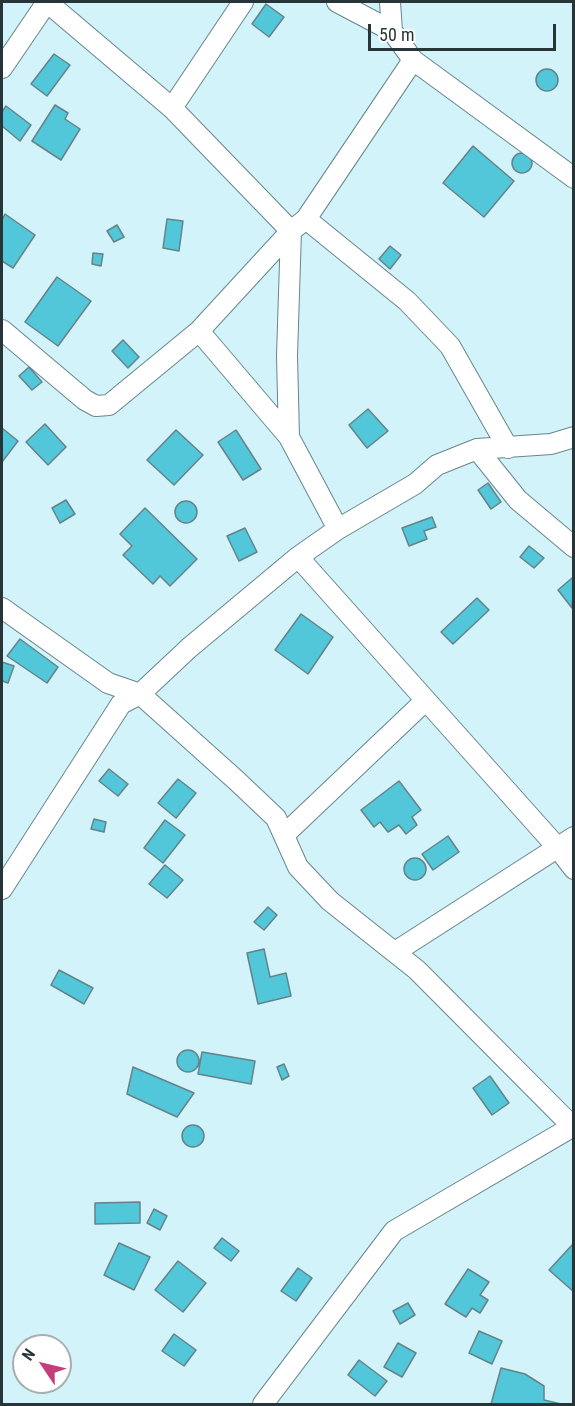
<!DOCTYPE html>
<html>
<head>
<meta charset="utf-8">
<style>
  body { margin:0 }
  #map { position:relative; width:575px; height:1406px; overflow:hidden; background:#d2f3f9; font-family:"Roboto Condensed",sans-serif }
  canvas { display:block }
  .frame { position:absolute; inset:0; border:3px solid #283538; pointer-events:none }
  .north { position:absolute; left:12px; top:1334px; width:60px; height:60px; box-sizing:border-box; background:#fff; border:2px solid #a9aeaf; border-radius:50%; rotate:305deg; font-size:16px; font-weight:700; line-height:24px; text-align:center; color:#283538 }
  .north::after { content:''; display:block; margin:auto; width:21px; height:27px; background:#c43d7c; clip-path:polygon(50% 0,100% 100%,50% 72%,0 100%) }
  .scale { position:absolute; left:368px; top:24px; width:188px; height:27px; box-sizing:border-box; border:3px solid #283538; border-top:0; padding-left:8px; font-size:18px; line-height:21px; white-space:nowrap; color:#283538; -webkit-text-stroke:4px #fff; paint-order:stroke }
</style>
</head>
<body>
<div id="map">
<canvas width="575" height="1406"></canvas>
<div class="frame"></div>
<div class="north">N</div>
<div class="scale">50 m</div>
</div>
<script>
const ctx = document.querySelector('canvas').getContext('2d');
ctx.lineJoin = 'round';
function fillPath(path, color) {
  ctx.fillStyle = color;
  ctx.fill(path, 'evenodd');
}
function strokePath(path, color, width, dash) {
  ctx.strokeStyle = color;
  ctx.lineWidth = width;
  ctx.lineCap = dash ? 'butt' : 'round';
  ctx.setLineDash(dash || []);
  ctx.stroke(path);
}
const building = new Path2D(`
  M 266,4 L 284,17 L 269,37 L 252,24 Z
  M 54,54 L 70,65 L 47,96 L 31,84 Z
  M536 80a11 11 0 1 1 22 0a11 11 0 1 1-22 0Z
  M 55,105 L 68,113 L 65,119 L 80,129 L 61,160 L 32,141 Z
  M 6,106 L 31,125 L 20,141 L 2,126 L 2,112 Z
  M 473,146 L 514,181 L 484,217 L 443,183 Z
  M512 163a10 10 0 1 1 20 0a10 10 0 1 1-20 0Z
  M 5,214 L 35,235 L 13,268 L 2,261 L 2,220 Z
  M 167,219 L 183,221 L 179,251 L 163,248 Z
  M 117,225 L 124,237 L 114,242 L 107,231 Z
  M 390,246 L 401,255 L 390,269 L 379,259 Z
  M 93,253 L 103,254 L 101,266 L 92,264 Z
  M 57,277 L 91,301 L 58,346 L 25,322 Z
  M 123,340 L 139,357 L 128,368 L 112,351 Z
  M 29,367 L 42,382 L 32,390 L 19,376 Z
  M 368,409 L 388,431 L 367,448 L 349,425 Z
  M 45,424 L 66,447 L 48,465 L 26,442 Z
  M 2,428 L 18,441 L 2,462 Z
  M 176,430 L 203,455 L 174,485 L 147,460 Z
  M 236,430 L 261,469 L 243,480 L 218,442 Z
  M 488,483 L 501,502 L 491,509 L 478,490 Z
  M 66,500 L 75,514 L 60,523 L 52,508 Z
  M175 512a11 11 0 1 1 22 0a11 11 0 1 1-22 0Z
  M 145,508 L 197,559 L 170,586 L 160,576 L 153,584 L 123,555 L 132,546 L 120,534 Z
  M 432,517 L 436,527 L 424,531 L 427,539 L 409,546 L 402,528 Z
  M 245,528 L 257,552 L 239,561 L 227,536 Z
  M 529,546 L 544,558 L 534,568 L 520,557 Z
  M 572,578 L 574,580 L 572,608 L 558,590 Z
  M 477,598 L 489,610 L 453,644 L 441,632 Z
  M 301,614 L 333,637 L 308,674 L 275,650 Z
  M 20,639 L 58,667 L 47,683 L 7,656 Z
  M 2,662 L 14,666 L 8,683 L 2,681 Z
  M 109,769 L 128,784 L 118,796 L 99,781 Z
  M 178,779 L 196,793 L 176,818 L 158,803 Z
  M 399,781 L 421,810 L 412,817 L 417,825 L 406,834 L 399,825 L 388,832 L 380,822 L 374,827 L 361,810 Z
  M 94,819 L 106,822 L 104,832 L 91,829 Z
  M 165,820 L 185,835 L 163,863 L 144,848 Z
  M 448,836 L 459,852 L 433,870 L 422,854 Z
  M404 869a11 11 0 1 1 22 0a11 11 0 1 1-22 0Z
  M 165,865 L 183,880 L 167,898 L 149,884 Z
  M 268,907 L 277,915 L 264,930 L 254,922 Z
  M 264,949 L 270,977 L 286,973 L 291,996 L 258,1004 L 247,953 Z
  M 59,970 L 93,988 L 84,1004 L 51,985 Z
  M177 1061a11 11 0 1 1 22 0a11 11 0 1 1-22 0Z
  M 202,1052 L 255,1061 L 251,1084 L 198,1074 Z
  M 284,1064 L 289,1076 L 282,1080 L 277,1067 Z
  M 133,1067 L 194,1093 L 177,1117 L 127,1094 Z
  M 490,1076 L 509,1103 L 492,1115 L 473,1088 Z
  M182 1136a11 11 0 1 1 22 0a11 11 0 1 1-22 0Z
  M 140,1202 L 140,1223 L 95,1224 L 95,1203 Z
  M 154,1209 L 167,1216 L 160,1230 L 147,1223 Z
  M 222,1238 L 239,1251 L 231,1261 L 214,1248 Z
  M 119,1243 L 150,1257 L 134,1290 L 104,1275 Z
  M 573,1244 L 574,1245 L 574,1292 L 549,1270 Z
  M 178,1261 L 206,1283 L 183,1312 L 155,1290 Z
  M 298,1268 L 312,1278 L 296,1301 L 281,1291 Z
  M 468,1269 L 489,1282 L 480,1295 L 488,1300 L 480,1313 L 472,1308 L 466,1317 L 445,1304 Z
  M 408,1303 L 415,1315 L 400,1324 L 393,1311 Z
  M 479,1331 L 502,1341 L 492,1364 L 469,1353 Z
  M 174,1334 L 196,1350 L 184,1366 L 162,1351 Z
  M 398,1343 L 416,1353 L 402,1377 L 384,1367 Z
  M 359,1360 L 387,1381 L 375,1396 L 348,1375 Z
  M 501,1368 L 525,1374 L 544,1386 L 544,1400 L 561,1404 L 491,1404 Z`);
fillPath(building, '#52c7da');
strokePath(building, '#658389', 1.5);
const street = new Path2D(`
  M 47,2 L 172,108 L 291,231 L 199,331
  M 337,2 L 392,31
  M 413,60 L 574,178
  M 2,68 L 47,2
  M 172,108 L 243,2
  M 306,219 L 407,301 L 450,346 L 508,448
  M 2,330 L 85,400 L 96,406 L 109,405 L 199,331 L 289,437
  M 477,449 L 518,500 L 574,547
  M 338,529 L 289,437 L 287,356 L 291,231 L 306,219 L 413,60 L 392,31 L 390,2
  M 298,557 L 557,847 L 574,869
  M 2,608 L 108,683 L 140,694 L 237,781 L 276,818 L 298,867 L 330,901 L 417,970 L 574,1128
  M 284,835 L 425,701
  M 2,889 L 121,704 L 140,694 L 189,648 L 298,557 L 338,529 L 415,484 L 437,465 L 477,449 L 551,444 L 574,437
  M 395,952 L 574,837
  M 263,1404 L 394,1231 L 572,1127`);
strokePath(street, '#68868c', 22);
strokePath(street, '#fff', 20);
</script>
</body>
</html>
